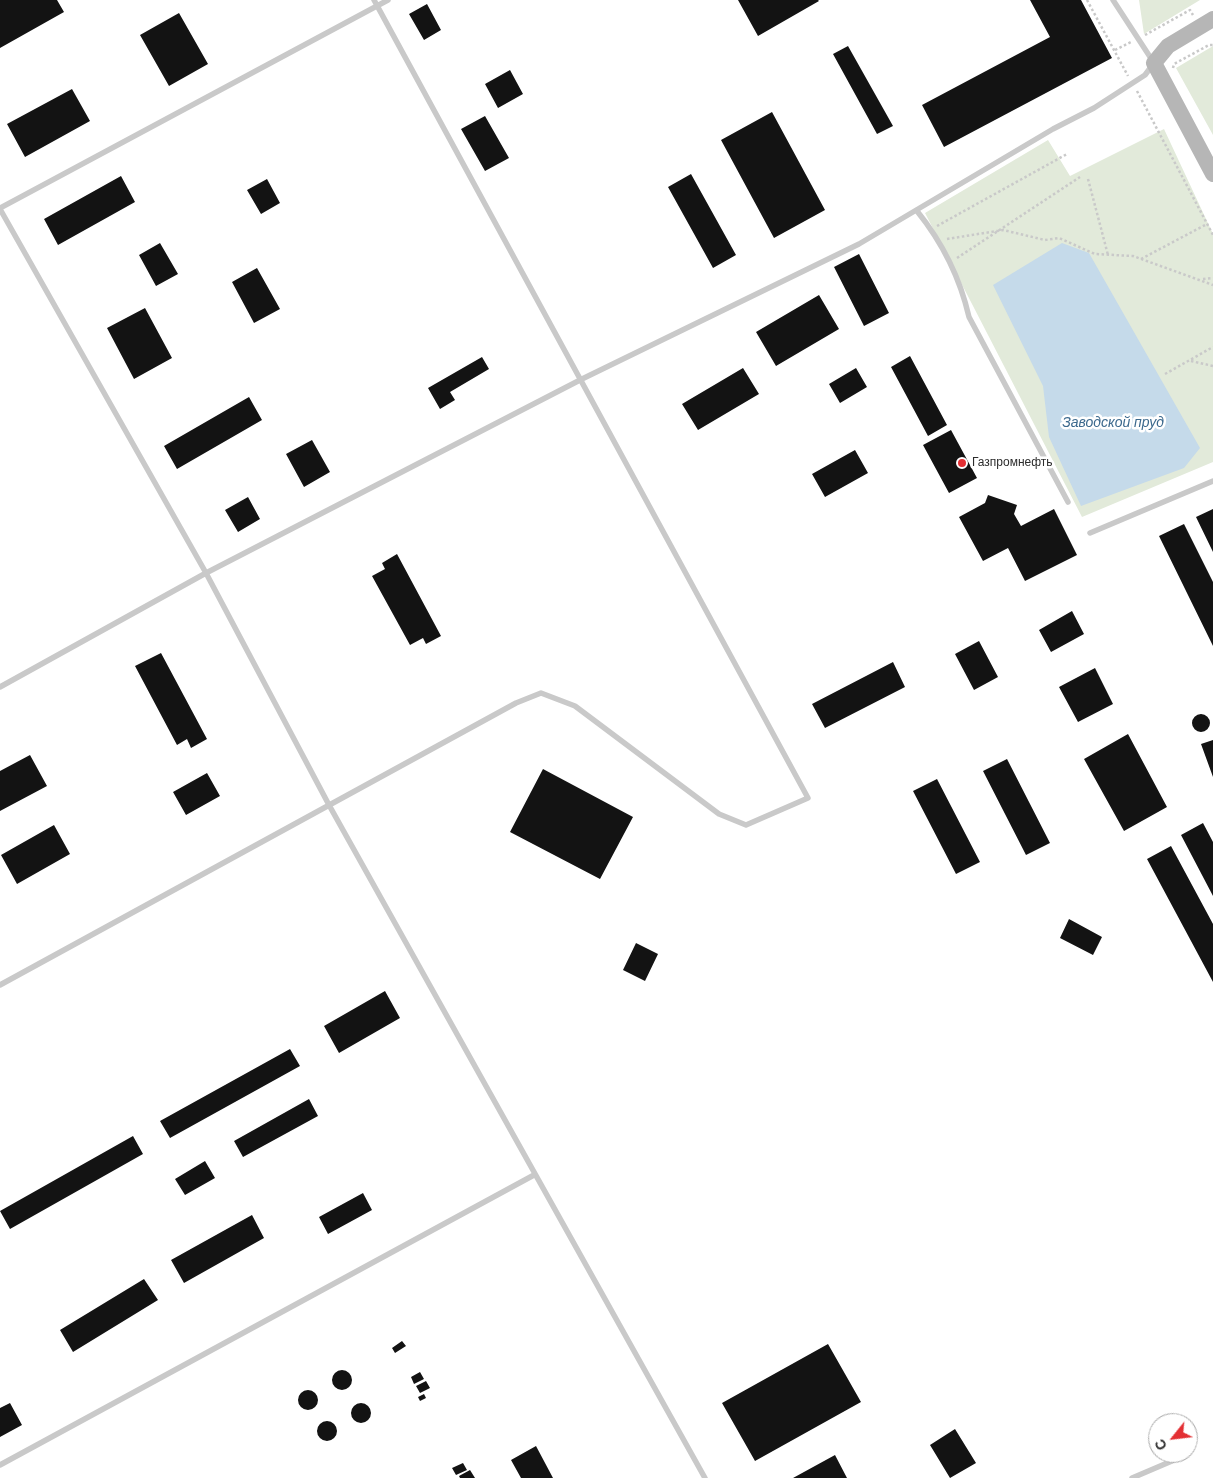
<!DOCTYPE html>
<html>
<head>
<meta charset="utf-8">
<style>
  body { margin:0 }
  #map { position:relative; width:1213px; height:1478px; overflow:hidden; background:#fff; font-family:Helvetica,sans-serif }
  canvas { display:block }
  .north { position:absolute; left:1148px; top:1413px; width:50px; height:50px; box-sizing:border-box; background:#fff; border:1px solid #ababab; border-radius:50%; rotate:241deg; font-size:14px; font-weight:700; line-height:20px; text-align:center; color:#2c2c2c }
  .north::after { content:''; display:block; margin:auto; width:18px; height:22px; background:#e32f33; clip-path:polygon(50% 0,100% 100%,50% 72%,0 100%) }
</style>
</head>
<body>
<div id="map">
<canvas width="1213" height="1478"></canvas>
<div class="north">С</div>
</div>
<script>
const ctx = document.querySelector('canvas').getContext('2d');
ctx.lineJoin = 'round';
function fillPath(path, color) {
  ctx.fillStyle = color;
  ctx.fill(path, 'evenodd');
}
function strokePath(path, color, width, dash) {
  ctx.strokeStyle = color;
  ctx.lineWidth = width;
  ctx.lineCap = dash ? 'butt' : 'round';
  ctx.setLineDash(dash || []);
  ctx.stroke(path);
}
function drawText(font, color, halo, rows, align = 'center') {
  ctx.font = font + ' Helvetica,sans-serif';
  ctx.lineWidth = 5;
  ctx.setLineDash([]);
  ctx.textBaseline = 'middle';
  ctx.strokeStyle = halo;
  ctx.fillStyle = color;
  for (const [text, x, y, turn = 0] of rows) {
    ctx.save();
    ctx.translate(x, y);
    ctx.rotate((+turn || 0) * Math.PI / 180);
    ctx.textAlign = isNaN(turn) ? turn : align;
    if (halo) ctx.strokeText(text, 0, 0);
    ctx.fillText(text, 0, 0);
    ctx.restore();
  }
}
fillPath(new Path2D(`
  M 1139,0 L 1200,0 L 1144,34 Z
  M 1213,46 L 1213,135 L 1176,68 Z
  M 1164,129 L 1213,234 L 1213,462 L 1082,517 L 925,213 L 1048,140 L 1070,176 Z`), '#e2eada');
fillPath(new Path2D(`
  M 1062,243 L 1089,253 L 1200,448 L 1184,468 L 1081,506 L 1049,437 L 1043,386 L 993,285 Z`), '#c5daea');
fillPath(new Path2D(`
  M 0,0 L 57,0 L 64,12 L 0,48 Z
  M 738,0 L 818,0 L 819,1 L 758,36 Z
  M 1030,0 L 1081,0 L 1112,58 L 944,147 L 922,105 L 1050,37 Z
  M 427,4 L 441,30 L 424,40 L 409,14 Z
  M 179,13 L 208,64 L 169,86 L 140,35 Z
  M 848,46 L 893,126 L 877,134 L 833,54 Z
  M 510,70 L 523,94 L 498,108 L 485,84 Z
  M 72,89 L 90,121 L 25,157 L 7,124 Z
  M 772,112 L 825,210 L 774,238 L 721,140 Z
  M 485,116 L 509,158 L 485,171 L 461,129 Z
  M 691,174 L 736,255 L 713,268 L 668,187 Z
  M 121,176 L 135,202 L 58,245 L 44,219 Z
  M 267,179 L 280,203 L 261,214 L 247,190 Z
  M 160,243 L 178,274 L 156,286 L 139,255 Z
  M 859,254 L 889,313 L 864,326 L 834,267 Z
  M 257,268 L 280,309 L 254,323 L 232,282 Z
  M 819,295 L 839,329 L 776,366 L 756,332 Z
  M 145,308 L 172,358 L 134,379 L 107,328 Z
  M 910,356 L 947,425 L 928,436 L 891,367 Z
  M 482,357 L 489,369 L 450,392 L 455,400 L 440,409 L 428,388 Z
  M 743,368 L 759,394 L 698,430 L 682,404 Z
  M 856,368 L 867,387 L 840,403 L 829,384 Z
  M 249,397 L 262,420 L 177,469 L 164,446 Z
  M 951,430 L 977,478 L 949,493 L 923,445 Z
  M 312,440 L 330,472 L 304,487 L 286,454 Z
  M 855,450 L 868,473 L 825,497 L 812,474 Z
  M 988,495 L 1017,505 L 1014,514 L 1021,526 L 1054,509 L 1077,555 L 1025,581 L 1008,548 L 983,561 L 959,517 L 985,503 Z
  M 248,497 L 260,519 L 238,532 L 225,510 Z
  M 1213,509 L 1213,552 L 1196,517 Z
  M 1184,524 L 1213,582 L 1213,646 L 1159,536 Z
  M 397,554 L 441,636 L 426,644 L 423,638 L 410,645 L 372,576 L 385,569 L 382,563 Z
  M 1072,611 L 1084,634 L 1051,652 L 1039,630 Z
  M 979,641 L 998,677 L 974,690 L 955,654 Z
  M 161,653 L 207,739 L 191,748 L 187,739 L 177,745 L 135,666 Z
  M 893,662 L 905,687 L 825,728 L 812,704 Z
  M 1095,668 L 1113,704 L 1078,722 L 1059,687 Z
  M1192 723a9 9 0 1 1 18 0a9 9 0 1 1-18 0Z
  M 1128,734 L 1167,807 L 1124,831 L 1084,759 Z
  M 1213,740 L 1213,777 L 1201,744 Z
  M 30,755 L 47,786 L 0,811 L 0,771 Z
  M 1007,759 L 1050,843 L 1026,855 L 983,771 Z
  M 543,769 L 633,817 L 600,879 L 510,832 Z
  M 207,773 L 220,796 L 186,815 L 173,792 Z
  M 937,779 L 980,862 L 956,874 L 913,791 Z
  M 1203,823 L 1213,842 L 1213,896 L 1181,835 Z
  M 54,825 L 70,854 L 17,884 L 1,855 Z
  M 1171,846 L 1213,924 L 1213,982 L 1147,859 Z
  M 1069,919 L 1102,937 L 1093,955 L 1060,938 Z
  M 636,943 L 658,954 L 645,981 L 623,970 Z
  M 385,991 L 400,1018 L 339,1053 L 324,1026 Z
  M 290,1049 L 300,1066 L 170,1138 L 160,1121 Z
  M 309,1099 L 318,1116 L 243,1157 L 234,1141 Z
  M 133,1136 L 143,1154 L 10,1229 L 0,1211 Z
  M 205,1161 L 215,1178 L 185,1195 L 175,1179 Z
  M 363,1193 L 372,1210 L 328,1234 L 319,1217 Z
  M 252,1215 L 264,1238 L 184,1283 L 171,1260 Z
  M 144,1279 L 158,1300 L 73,1352 L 60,1330 Z
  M 402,1341 L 406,1346 L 395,1353 L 392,1348 Z
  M 828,1344 L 861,1402 L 755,1461 L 722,1403 Z
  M332 1380a10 10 0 1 1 20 0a10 10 0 1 1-20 0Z
  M 420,1372 L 424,1379 L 414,1384 L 411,1377 Z
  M 426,1381 L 430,1388 L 420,1393 L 416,1386 Z
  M298 1400a10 10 0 1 1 20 0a10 10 0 1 1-20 0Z
  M 424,1394 L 426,1398 L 420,1401 L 418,1397 Z
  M 10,1403 L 22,1425 L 0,1437 L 0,1408 Z
  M351 1413a10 10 0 1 1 20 0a10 10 0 1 1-20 0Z
  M317 1431a10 10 0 1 1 20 0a10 10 0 1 1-20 0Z
  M 955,1429 L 976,1463 L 950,1478 L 930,1445 Z
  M 536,1446 L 553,1478 L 521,1478 L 511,1460 Z
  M 835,1455 L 847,1478 L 793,1478 Z
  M 463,1463 L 467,1470 L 456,1475 L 452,1468 Z
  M 470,1470 L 475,1478 L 460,1478 L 459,1476 Z`), '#131313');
strokePath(new Path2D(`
  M 1087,0 L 1128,76
  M 1145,35 L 1190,10 L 1193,15
  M 1115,50 L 1131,42
  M 1173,68 L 1174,64 L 1209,45 L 1213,45
  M 1137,91 L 1213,235
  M 1088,179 L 1108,255
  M 937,226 L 1067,154
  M 947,239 L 1003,230 L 1045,240 L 1059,238 L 1095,254 L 1133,256 L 1213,285
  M 957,258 L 1080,177
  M 1141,259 L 1207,224
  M 1203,279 L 1213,278
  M 1191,361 L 1213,366
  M 1165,374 L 1213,347`), '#c9c9c9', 2.5, [2.5, 2.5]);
strokePath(new Path2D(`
  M 0,208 L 388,0
  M 0,209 L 206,573 L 329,805 L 705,1478
  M 917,211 C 942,242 960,278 969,317 L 1068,502
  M 1090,533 L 1213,481
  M 0,687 L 206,573 L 582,379 L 859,244 L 1053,129 L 1094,108 L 1145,75 L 1154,63 L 1113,0
  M 0,985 L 516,703 L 541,693 L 575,706 L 719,814 L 746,825 L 808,798 L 374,0
  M 0,1465 L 534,1175
  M 1132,1478 L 1186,1455`), '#c9c9c9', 5.5);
strokePath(new Path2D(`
  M 1213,19 L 1168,46 L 1154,63 L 1213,174`), '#b6b6b6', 16);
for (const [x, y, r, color] of [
  [962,463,5,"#e32f33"]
]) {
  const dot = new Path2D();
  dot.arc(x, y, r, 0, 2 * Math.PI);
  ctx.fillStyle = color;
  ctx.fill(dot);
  strokePath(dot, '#fff', 2);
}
drawText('12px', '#2c2c2c', '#fff', [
  ["Газпромнефть",972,463]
], 'left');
drawText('italic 14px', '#3c698d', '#fff', [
  ["Заводской пруд",1113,423]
]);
</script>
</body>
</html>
